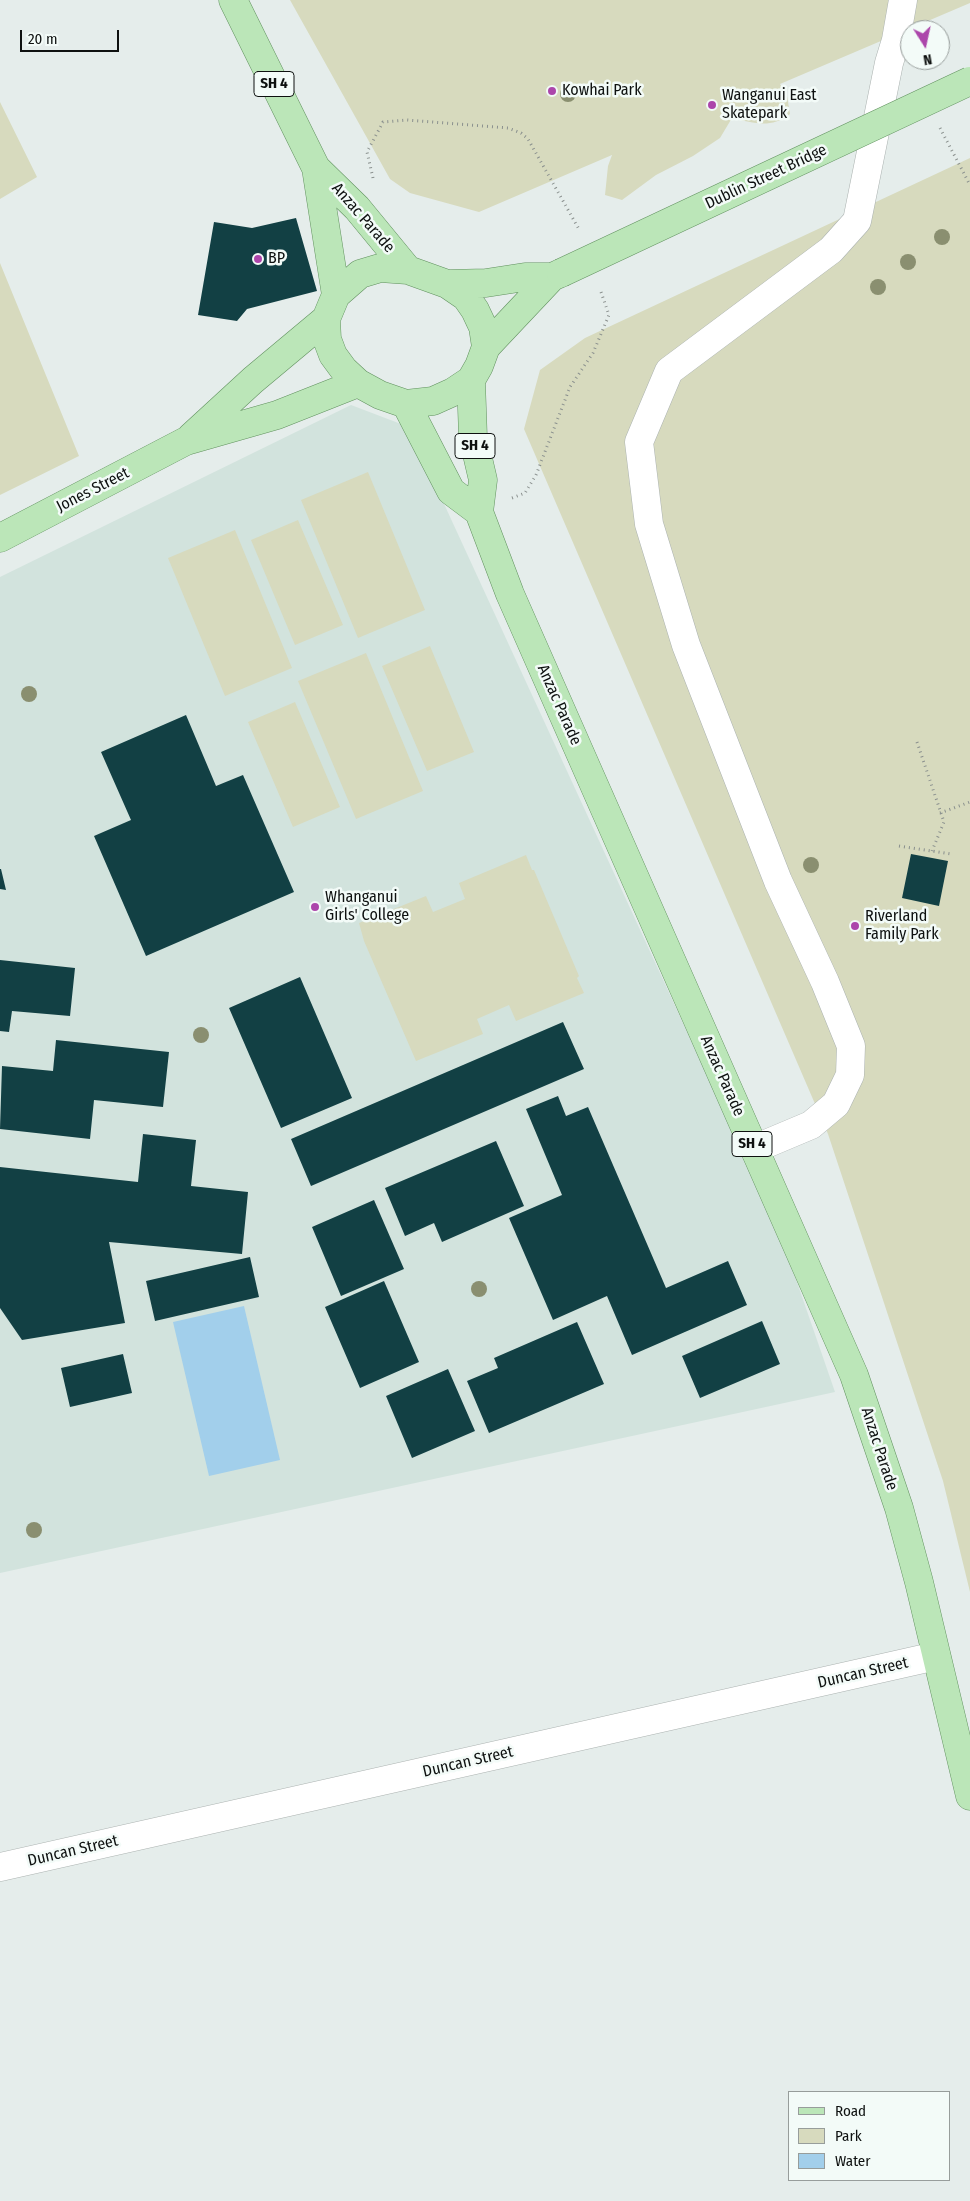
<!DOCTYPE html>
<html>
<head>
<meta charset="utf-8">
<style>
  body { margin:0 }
  #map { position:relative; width:970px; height:2201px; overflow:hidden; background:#e5edeb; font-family:"Fira Sans Condensed",sans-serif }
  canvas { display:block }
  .legend { position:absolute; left:788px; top:2091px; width:162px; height:90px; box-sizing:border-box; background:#f3fbf8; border:1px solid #979d9b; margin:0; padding:6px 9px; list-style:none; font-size:15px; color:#0e1110 }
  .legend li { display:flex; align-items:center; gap:10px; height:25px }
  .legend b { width:25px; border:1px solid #979d9b }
  .north { position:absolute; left:900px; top:20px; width:50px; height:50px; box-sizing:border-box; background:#f3fbf8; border:1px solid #979d9b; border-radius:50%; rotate:170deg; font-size:14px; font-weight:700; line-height:20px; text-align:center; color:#0e1110 }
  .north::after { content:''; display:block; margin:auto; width:18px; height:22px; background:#ac46ab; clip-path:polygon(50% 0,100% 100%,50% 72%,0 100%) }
  .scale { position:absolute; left:20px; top:30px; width:99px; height:22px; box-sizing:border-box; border:2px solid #0e1110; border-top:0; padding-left:6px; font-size:15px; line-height:18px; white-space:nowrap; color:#0e1110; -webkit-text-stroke:4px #f3fbf8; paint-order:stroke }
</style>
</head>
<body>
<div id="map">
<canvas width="970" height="2201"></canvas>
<ul class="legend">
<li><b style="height:6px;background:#bbe6b8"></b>Road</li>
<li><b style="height:14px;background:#d7dabe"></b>Park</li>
<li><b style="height:14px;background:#a2cfeb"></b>Water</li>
</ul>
<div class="north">N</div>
<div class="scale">20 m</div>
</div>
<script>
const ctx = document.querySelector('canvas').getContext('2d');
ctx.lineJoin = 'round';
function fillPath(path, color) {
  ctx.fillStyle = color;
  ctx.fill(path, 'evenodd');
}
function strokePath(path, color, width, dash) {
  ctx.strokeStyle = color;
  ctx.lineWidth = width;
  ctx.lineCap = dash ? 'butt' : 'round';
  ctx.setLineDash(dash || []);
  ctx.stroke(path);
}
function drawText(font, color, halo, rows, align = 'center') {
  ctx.font = font + ' "Fira Sans Condensed",sans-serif';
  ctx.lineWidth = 5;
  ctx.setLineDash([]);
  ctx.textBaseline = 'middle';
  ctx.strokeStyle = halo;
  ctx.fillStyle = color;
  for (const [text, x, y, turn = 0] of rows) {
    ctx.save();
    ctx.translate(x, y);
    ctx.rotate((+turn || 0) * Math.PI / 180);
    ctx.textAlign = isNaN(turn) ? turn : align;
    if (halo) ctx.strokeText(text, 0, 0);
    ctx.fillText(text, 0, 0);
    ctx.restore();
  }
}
fillPath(new Path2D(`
  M 351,405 L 401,424 L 422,456 L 781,1236 L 835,1392 L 0,1573 L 0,577 Z`), '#d2e3dd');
fillPath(new Path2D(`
  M 290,0 L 970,0 L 970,3 L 780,84 L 787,96 L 790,114 C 770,129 755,123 732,118 L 720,138 L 693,156 L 656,175 L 622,200 L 605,195 L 608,166 L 612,155 L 479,212 L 410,193 L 390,179 Z
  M 0,102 L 37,177 L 0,199 Z
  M 970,158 L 970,1592 L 943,1481 L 828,1134 L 524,429 L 540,370 L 585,338 Z
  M 0,263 L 79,456 L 0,495 Z
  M 368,472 L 425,610 L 358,638 L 301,500 Z
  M 298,520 L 343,625 L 295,645 L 251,540 Z
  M 235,530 L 292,668 L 225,696 L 168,558 Z
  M 430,646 L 474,752 L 427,771 L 382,666 Z
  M 366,653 L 423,791 L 356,819 L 298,681 Z
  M 295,702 L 340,807 L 293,827 L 248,722 Z
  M 526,855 L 532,870 L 534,870 L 579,976 L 577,978 L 584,993 L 516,1021 L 509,1005 L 477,1019 L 483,1034 L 416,1061 L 364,941 L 359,923 L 426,896 L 433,912 L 465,899 L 459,883 Z`), '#d7dabe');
fillPath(new Path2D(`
  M 244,1306 L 280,1460 L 209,1476 L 173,1322 Z`), '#a2cfeb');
fillPath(new Path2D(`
  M 296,218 L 317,291 L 247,309 L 237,321 L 198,315 L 214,222 L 252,228 Z
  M 186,715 L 216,786 L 243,775 L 294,892 L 146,956 L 94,836 L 131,820 L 101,752 Z
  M 911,854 L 948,861 L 939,906 L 902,898 Z
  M 0,869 L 1,869 L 6,890 L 0,889 Z
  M 0,960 L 75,968 L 70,1016 L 12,1011 L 9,1032 L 0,1031 Z
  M 300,977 L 352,1098 L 281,1128 L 229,1008 Z
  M 563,1022 L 584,1069 L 311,1186 L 291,1139 Z
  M 56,1040 L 169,1052 L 163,1107 L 94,1100 L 90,1139 L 0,1129 L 2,1066 L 53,1071 Z
  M 558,1096 L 566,1116 L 588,1107 L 666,1288 L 728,1261 L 747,1305 L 632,1355 L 607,1296 L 553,1320 L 509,1218 L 562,1195 L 526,1109 Z
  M 143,1134 L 196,1140 L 191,1186 L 248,1192 L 242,1254 L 109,1242 L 125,1323 L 22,1340 L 0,1308 L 0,1167 L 138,1182 Z
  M 496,1141 L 524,1206 L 442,1242 L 434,1223 L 405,1236 L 385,1188 Z
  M 374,1200 L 404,1269 L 341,1296 L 312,1227 Z
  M 250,1257 L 259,1297 L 155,1321 L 146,1281 Z
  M 384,1281 L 419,1362 L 360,1388 L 325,1307 Z
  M 762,1321 L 780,1364 L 700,1398 L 682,1356 Z
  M 577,1322 L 604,1384 L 489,1433 L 467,1381 L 498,1368 L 494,1358 Z
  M 123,1354 L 132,1393 L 70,1407 L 61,1368 Z
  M 448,1369 L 475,1431 L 412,1458 L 386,1396 Z`), '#124044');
const minor = new Path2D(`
  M 754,1149 L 811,1125 L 836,1104 L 850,1075 L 851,1046 L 825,982 L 778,881 L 686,645 L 649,524 L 639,442 L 669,371 L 831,250 L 857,221 L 889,63 L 896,40 L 903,0
  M 0,1867 L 936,1656`);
const major = new Path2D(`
  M 233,0 L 316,168 L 336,295
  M 316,168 L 357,208 L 408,270
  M 447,284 L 486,283 L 525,277 L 552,277 L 561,273
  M 486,347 L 483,327 L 475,310 L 466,297 L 447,284 L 408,270 L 380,268 L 360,274 L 336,295 L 326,319 L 327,339 L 333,355 L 344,370 L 358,383 L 380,395 L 406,404 L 433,401 L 453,392 L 471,380 L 479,366 L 486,347 L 552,277
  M 471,380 L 473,437 L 483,480 L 479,512 L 510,594 L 854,1375 L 899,1508 L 919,1582 L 970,1796
  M 406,404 L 451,491 L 479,512
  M 191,437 L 253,380 L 326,319
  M 0,538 L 186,441 L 277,415 L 358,383`);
strokePath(minor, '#acb3b1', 29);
strokePath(major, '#61915f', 29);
strokePath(new Path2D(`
  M 940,128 L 970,185
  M 373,178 L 367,152 L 383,122 L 407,120 L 508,128 L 521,133 L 528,139 L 580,231
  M 512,498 L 525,493 L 536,475 L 570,387 L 593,353 L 609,315 L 600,289
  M 917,742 L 944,822 L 932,851
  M 940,813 L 970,802
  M 899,846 L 951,854`), '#8a908e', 3, [1, 4]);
strokePath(minor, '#fff', 28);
strokePath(major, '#bbe6b8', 28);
const majorBridge = new Path2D(`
  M 561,273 L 970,81`);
strokePath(majorBridge, '#61915f', 29, []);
strokePath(majorBridge, '#bbe6b8', 28);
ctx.fillStyle = '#8a8f70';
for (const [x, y] of [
  [568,94],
  [942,237],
  [908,262],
  [878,287],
  [29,694],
  [811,865],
  [201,1035],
  [479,1289],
  [34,1530]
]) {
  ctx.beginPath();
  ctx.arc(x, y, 8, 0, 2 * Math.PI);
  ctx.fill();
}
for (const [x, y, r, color] of [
  [552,91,5,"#ac46ab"],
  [712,105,5,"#ac46ab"],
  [258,259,5,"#ac46ab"],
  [315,907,5,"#ac46ab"],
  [855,926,5,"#ac46ab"]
]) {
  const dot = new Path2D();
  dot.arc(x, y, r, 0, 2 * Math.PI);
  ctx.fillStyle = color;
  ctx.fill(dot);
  strokePath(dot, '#f3fbf8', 2);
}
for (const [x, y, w] of [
  [274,84,40],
  [475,446,40],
  [752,1144,40]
]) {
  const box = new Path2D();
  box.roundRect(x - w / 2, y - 12.5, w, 25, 4);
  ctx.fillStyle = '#f3fbf8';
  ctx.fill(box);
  strokePath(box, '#0e1110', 1);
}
drawText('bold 15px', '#0e1110', null, [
  ["SH 4",274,84],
  ["SH 4",475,446],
  ["SH 4",752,1144]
]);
drawText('16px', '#0e1110', '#f3fbf8', [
  ["Kowhai Park",562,91],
  ["Wanganui East",722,96],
  ["Skatepark",722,114],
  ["BP",268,259],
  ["Whanganui",325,898],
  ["Girls' College",325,916],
  ["Riverland",865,917],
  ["Family Park",865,935]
], 'left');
drawText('16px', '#0e1110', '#f3fbf8', [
  ["Dublin Street Bridge",766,177,-25],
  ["Anzac Parade",363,218,49],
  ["Jones Street",93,490,-27],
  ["Anzac Parade",559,705,66],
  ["Anzac Parade",722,1076,66],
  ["Anzac Parade",879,1449,72],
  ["Duncan Street",863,1673,-13],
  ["Duncan Street",468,1762,-13],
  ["Duncan Street",73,1851,-13]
]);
</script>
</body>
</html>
